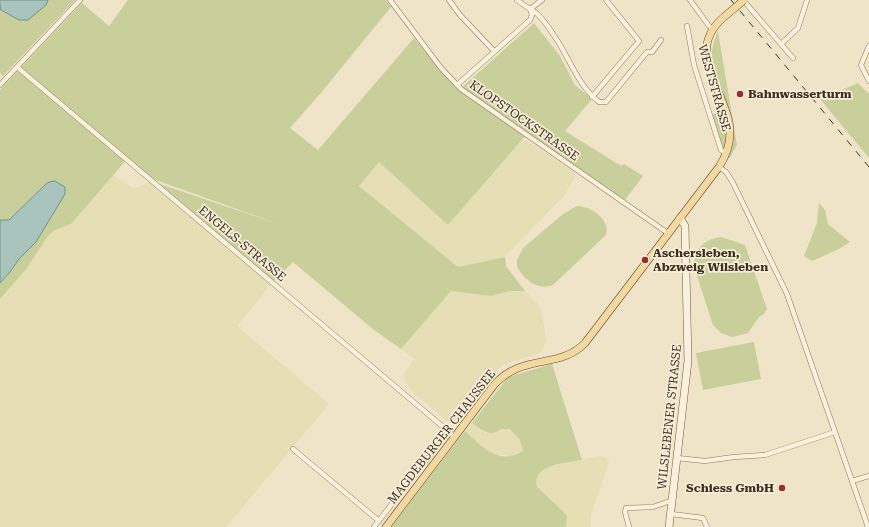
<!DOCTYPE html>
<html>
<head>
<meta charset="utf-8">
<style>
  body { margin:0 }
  canvas { display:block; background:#f0e4c8 }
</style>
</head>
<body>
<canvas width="869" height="527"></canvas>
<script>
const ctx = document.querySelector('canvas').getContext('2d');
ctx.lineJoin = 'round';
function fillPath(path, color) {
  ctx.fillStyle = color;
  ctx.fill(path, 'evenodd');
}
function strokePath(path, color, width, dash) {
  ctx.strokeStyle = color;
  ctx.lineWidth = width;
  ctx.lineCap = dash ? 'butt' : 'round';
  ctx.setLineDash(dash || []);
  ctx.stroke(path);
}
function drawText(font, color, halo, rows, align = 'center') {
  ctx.font = font + ' "Roboto Serif",serif';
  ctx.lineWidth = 3.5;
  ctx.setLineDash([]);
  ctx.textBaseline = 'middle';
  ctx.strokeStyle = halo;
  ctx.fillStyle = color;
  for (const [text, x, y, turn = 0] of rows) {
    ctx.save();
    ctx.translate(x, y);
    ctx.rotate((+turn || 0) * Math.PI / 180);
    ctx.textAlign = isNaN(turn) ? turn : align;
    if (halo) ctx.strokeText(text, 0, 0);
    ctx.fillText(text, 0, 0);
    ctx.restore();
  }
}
fillPath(new Path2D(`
  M 522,141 L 527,141 L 574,172 L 575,177 L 564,196 L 505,257 L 458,267 L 359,186 L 379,162 L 448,225 Z
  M 113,175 L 134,189 L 151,181 L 272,283 L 237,326 L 329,404 L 226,527 L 0,527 L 0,299 L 34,258 L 48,236 L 53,231 L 71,224 Z
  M 451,291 L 491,296 L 510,291 L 525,291 L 538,304 L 542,313 L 546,340 L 544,347 L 538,354 L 502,365 L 454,422 L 450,424 L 414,393 L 408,386 L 403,376 L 414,359 L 401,349 Z
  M 472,423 L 486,434 L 501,429 L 510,429 L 520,440 L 523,451 L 513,456 L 491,454 L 465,431 Z
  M 600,456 L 605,457 L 609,462 L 591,515 L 591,527 L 566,527 L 567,517 L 565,513 L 537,487 L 536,477 L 541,471 L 554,465 Z`), '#e6deb5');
fillPath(new Path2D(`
  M 0,0 L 75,0 L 3,76 L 0,73 Z
  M 128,0 L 386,0 L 391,7 L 320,94 L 290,128 L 318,150 L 414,38 L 443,74 L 459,90 L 534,23 L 560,56 L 575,85 L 592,99 L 565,131 L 621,166 L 624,164 L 643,176 L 625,200 L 528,133 L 448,225 L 379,162 L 359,186 L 458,267 L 505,257 L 506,266 L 525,291 L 510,291 L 491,296 L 451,291 L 401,349 L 374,330 L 293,262 L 272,283 L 151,181 L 284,226 L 153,179 L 128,158 L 71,224 L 53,231 L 48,236 L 27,268 L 0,299 L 0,283 L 10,272 L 19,259 L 36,242 L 65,194 L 47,183 L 9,220 L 0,220 L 0,90 L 82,3 L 109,26 Z
  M 718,31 L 737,145 L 729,159 L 726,150 L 722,148 L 712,115 L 729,108 C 716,79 704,62 718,31 Z
  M 858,83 L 869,94 L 869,158 L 820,99 Z
  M 819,203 L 825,210 L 828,224 L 850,242 L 839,249 L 812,261 L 804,256 L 817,223 Z
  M 577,206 C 591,206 611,220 606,235 L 553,285 C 537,291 525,280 517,267 L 517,260 L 523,248 L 563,214 Z
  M 721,237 L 745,245 L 767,309 L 764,314 L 759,317 L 748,333 L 732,337 L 721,333 L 713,325 L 694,267 C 694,249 704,239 721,237 Z
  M 754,342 L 761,379 L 703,390 L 696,353 Z
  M 552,364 L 582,460 C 567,463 531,464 537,487 L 565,513 L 567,517 L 566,527 L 391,527 L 465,431 C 483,447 498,466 523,451 L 520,440 L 510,429 L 501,429 C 491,438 481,430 472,423 L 508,377 Z`), '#c9cf9b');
const water = new Path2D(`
  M 0,0 L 48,0 L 46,5 L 28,20 L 19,20 L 1,10 Z
  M 55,181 L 65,187 L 65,194 L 36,242 L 19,259 L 10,272 L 0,283 L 0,220 L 9,220 L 47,183 Z`);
fillPath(water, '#a9c4bc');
strokePath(water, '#6f938a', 1);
const street = new Path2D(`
  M 390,0 L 441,68 L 461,89 L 669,234
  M 449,0 L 460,15 L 494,51
  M 517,0 C 523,5 529,8 535,12 C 542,18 548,26 553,34 C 569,56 577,85 599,102 L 606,102 L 647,52 L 652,52 L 661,40
  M 690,0 L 709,26 L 713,29
  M 743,0 L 793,58
  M 687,26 L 694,65 L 721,150 L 726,153
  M 781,44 L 798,28 L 807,0
  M 869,46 L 861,65 L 869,81
  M 17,67 L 455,437
  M 0,85 L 80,0
  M 457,85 L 530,20 L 532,15 L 530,9 L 542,0
  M 592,97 L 639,41 L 606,0
  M 719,167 L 726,172 L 732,181 L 787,294 L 868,527
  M 293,449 L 379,521
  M 677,458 L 705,461 L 734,457 L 765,455 L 835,432
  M 852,481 L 869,476
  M 671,514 L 703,518 L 707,527
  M 374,527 L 448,432
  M 629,527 L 625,512 L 626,508 L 653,507 L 673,500`);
const secondary = new Path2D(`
  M 669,527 L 688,361 L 685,226 L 680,218`);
const primary = new Path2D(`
  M 386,527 L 494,385 C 522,353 559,370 585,343 L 719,167 C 728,153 732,138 729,122 C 722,87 685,50 724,17`);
strokePath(street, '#8d765c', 5.5);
strokePath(secondary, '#6f573f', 8);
strokePath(primary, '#5b4430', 8);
strokePath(street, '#faf1dc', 4.5);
strokePath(secondary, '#faf1dc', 7);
strokePath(primary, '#f3d9a0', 7);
strokePath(new Path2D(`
  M 731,0 L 869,167`), '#3d2e20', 1, [7, 7]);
const primaryBridge = new Path2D(`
  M 724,17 L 744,0`);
strokePath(primaryBridge, '#5b4430', 8, []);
strokePath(primaryBridge, '#f3d9a0', 7);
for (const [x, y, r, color] of [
  [740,94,4,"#9e2a2b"],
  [645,260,4,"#9e2a2b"],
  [782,488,4,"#9e2a2b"]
]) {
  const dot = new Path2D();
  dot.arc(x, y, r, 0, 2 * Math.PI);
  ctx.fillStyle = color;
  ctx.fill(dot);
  strokePath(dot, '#f7eed8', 1.5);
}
drawText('12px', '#3d2e20', '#f7eed8', [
  ["WESTSTRASSE",714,88,74],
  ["KLOPSTOCKSTRASSE",524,121,35],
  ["ENGELS-STRASSE",242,244,40],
  ["WILSLEBENER STRASSE",670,417,-84],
  ["MAGDEBURGER CHAUSSEE",442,437,-52]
]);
drawText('bold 12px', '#3d2e20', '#f7eed8', [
  ["Bahnwasserturm",748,94],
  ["Aschersleben,",653,253],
  ["Abzweig Wilsleben",653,267],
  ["Schiess GmbH",774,488,"right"]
], 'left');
</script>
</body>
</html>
